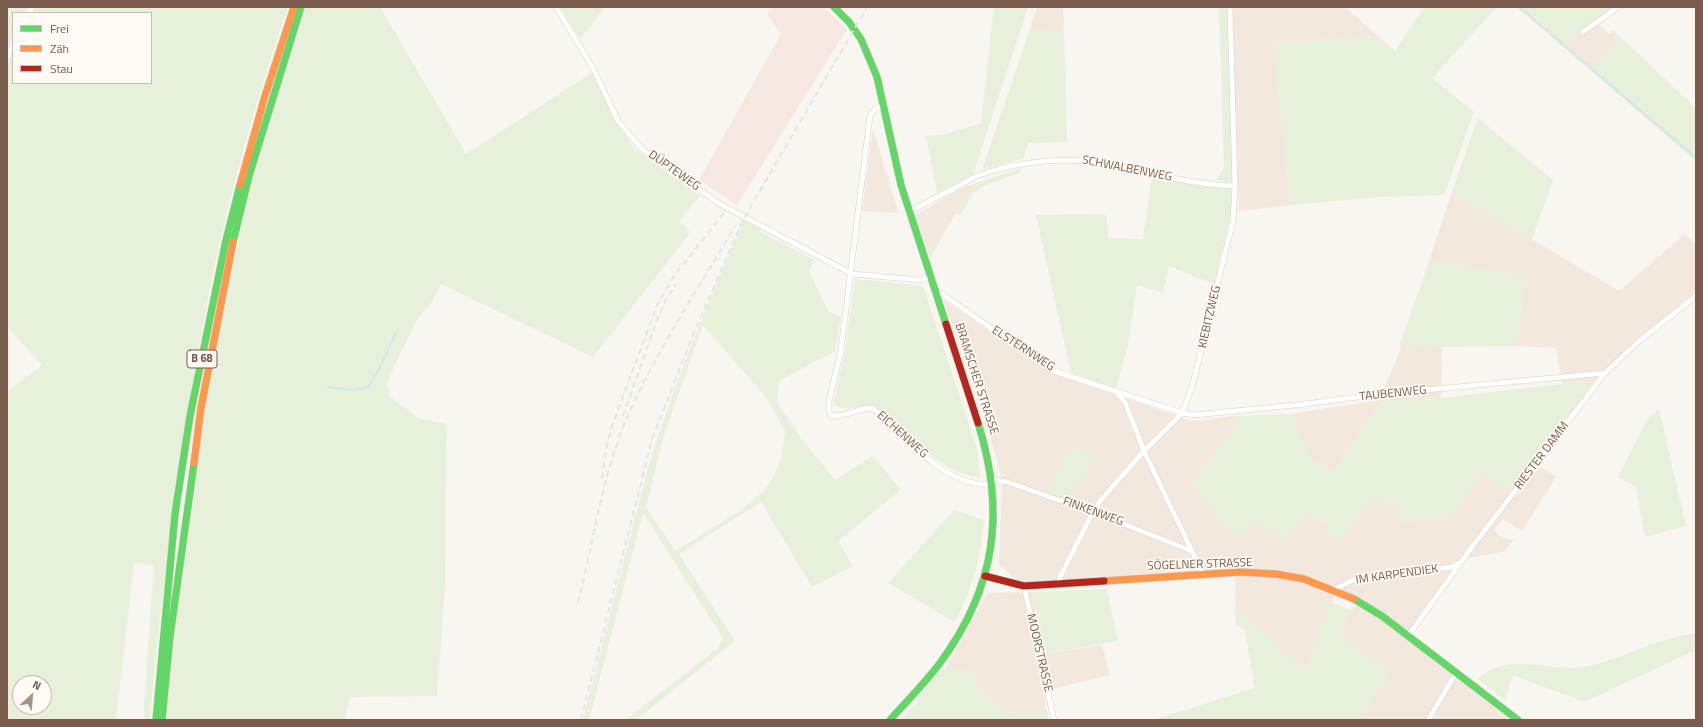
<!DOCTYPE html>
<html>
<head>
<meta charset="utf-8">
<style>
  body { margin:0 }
  #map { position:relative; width:1703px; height:727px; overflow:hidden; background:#f9f5f0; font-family:"Titillium Web",sans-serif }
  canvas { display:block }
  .frame { position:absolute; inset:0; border:8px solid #7a5c4d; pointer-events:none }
  .legend { position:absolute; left:12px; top:12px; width:140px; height:72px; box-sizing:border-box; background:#fffaf3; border:1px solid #cabbb1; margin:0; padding:5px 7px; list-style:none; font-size:12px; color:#7a5c4d }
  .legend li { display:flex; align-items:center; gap:8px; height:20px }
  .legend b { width:20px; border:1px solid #cabbb1 }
  .north { position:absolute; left:12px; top:675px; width:40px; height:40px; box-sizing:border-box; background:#fffaf3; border:1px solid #cabbb1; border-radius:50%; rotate:26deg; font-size:11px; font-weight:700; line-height:16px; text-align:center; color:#7a5c4d }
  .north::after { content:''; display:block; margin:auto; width:14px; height:18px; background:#a69286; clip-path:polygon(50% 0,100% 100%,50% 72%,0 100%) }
</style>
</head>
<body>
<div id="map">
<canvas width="1703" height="727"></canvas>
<div class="frame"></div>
<ul class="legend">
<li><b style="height:5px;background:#63d668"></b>Frei</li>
<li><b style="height:5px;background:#ff974d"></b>Zäh</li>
<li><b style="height:5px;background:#b3261e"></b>Stau</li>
</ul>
<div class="north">N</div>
</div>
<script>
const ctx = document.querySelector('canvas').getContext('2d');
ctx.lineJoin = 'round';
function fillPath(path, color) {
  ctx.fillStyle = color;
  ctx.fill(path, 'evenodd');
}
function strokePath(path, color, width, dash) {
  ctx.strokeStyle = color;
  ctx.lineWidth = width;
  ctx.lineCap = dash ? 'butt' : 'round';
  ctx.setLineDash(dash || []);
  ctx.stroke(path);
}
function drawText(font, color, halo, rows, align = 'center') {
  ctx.font = font + ' "Titillium Web",sans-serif';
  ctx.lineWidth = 3.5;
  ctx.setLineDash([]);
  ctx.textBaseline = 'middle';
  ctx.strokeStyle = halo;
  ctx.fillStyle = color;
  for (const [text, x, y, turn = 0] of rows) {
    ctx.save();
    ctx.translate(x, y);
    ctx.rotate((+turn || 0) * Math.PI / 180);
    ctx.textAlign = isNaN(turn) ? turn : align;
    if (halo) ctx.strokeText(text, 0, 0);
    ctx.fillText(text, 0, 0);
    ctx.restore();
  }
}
fillPath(new Path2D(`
  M 1037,7 L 1063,7 L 1064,34 L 1030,29 Z
  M 1232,7 L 1345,7 L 1378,36 L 1274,43 L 1291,205 L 1239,211 Z
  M 1594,20 L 1619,43 L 1590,66 L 1563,44 Z
  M 873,129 L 889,181 L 898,213 L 862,211 Z
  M 976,183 L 964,199 L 930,258 L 915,215 L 962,188 Z
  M 1452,192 L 1619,291 L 1685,234 L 1696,244 L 1696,292 L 1596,380 L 1562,384 L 1556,348 L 1516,346 L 1525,277 L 1429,261 Z
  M 943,300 L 1050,372 L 1192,421 L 1233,416 L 1239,424 L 1191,482 L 1257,521 L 1283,538 L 1309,513 L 1327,523 L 1375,494 L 1401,509 L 1394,522 L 1451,517 L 1482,471 L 1517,496 L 1540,466 L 1556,477 L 1522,531 L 1503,519 L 1494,530 L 1502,538 L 1514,540 L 1504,552 L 1461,559 L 1405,638 L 1510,720 L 1356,720 L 1388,675 L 1339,635 L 1357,601 L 1336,592 L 1307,664 L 1255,688 L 1245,630 L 1236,625 L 1235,572 L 1024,586 L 999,565 L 1002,480 L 981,402 Z
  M 1400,344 L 1442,347 L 1441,398 L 1382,401 L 1333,472 L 1309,457 L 1290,414 L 1379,400 L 1401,349 Z
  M 1033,592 L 1044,654 L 1102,645 L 1110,675 L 1044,691 L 1046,707 L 1033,714 L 1004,712 L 978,689 L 972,671 L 945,669 L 988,593 Z`), '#f2e8de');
fillPath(new Path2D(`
  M 772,7 L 823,7 L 847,29 L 737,205 L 699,180 L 781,34 L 767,14 Z`), '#f6e8e1');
fillPath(new Path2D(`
  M 7,7 L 28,7 L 25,13 L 13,13 L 13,37 L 7,48 Z
  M 36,7 L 288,7 C 264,77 242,149 225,221 C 212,272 203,324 194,375 C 174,490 160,604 150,720 L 143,720 L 154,565 L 134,563 L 116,720 L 7,720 L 7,392 L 42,365 L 7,327 L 7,65 L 13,53 L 13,83 L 151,83 L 151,13 L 33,13 ZM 20,683 L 44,683 L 44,707 L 20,707 Z
  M 305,7 L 380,7 L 466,154 L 592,73 L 616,122 L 634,148 L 700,196 L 679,221 L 691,232 L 593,357 L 441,284 L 432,302 L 417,319 L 389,377 L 387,385 L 390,393 L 388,395 L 420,420 L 422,419 L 447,424 L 445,587 L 437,696 L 350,697 L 345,720 L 166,720 L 182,566 L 207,394 L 252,175 Z
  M 560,7 L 605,7 L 580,39 Z
  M 994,7 L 1028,7 L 973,175 L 937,193 L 926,136 L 947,134 L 981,123 Z
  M 1219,7 L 1228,7 L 1234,183 L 1216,180 L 1224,168 Z
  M 1424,7 L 1497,7 L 1432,78 L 1474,112 L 1444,195 L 1379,197 L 1291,205 L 1274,43 L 1378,36 L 1395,51 Z
  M 1517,7 L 1613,7 L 1563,44 L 1590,66 L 1619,43 L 1609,34 L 1613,30 L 1696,108 L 1696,161 Z
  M 1030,29 L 1064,34 L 1067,142 L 1028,143 L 1024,158 L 985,169 L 983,168 Z
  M 1478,118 L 1553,180 L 1532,240 L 1452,192 Z
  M 1021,168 L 1021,172 L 984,186 L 973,193 L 962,213 L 956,215 L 964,199 L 976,183 Z
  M 1152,176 L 1212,187 L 1234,189 L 1230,217 L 1214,284 L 1169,266 L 1163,293 L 1137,285 L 1128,345 L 1116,389 L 1071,373 L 1036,215 L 1106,214 L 1109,238 L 1143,239 Z
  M 744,221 L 761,229 L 759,231 L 814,260 L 809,272 L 828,311 L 841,317 L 835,351 L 779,381 L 777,403 L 801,438 L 835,480 L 873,456 L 901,490 L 838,541 L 853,566 L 812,587 L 761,502 L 679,554 L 735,641 L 636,720 L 625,720 L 718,648 L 723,638 L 643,513 L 589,720 L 583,720 L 647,471 C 673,385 708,303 744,221 ZM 703,325 L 766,397 L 785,431 L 781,459 L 774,476 L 765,490 L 741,510 L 676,551 L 646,508 L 663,438 Z
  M 1429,261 L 1525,277 L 1516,346 L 1442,347 L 1400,344 Z
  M 855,279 L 923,286 L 976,446 L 981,478 C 939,472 906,433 875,406 C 859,403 850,413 834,405 L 834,402 L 845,351 Z
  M 1596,380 L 1511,492 L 1482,472 L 1451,517 L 1393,522 L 1400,509 L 1375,494 L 1341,541 L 1322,532 L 1327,522 L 1309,514 L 1283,539 L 1257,521 L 1241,538 L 1224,526 L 1191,482 L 1239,424 L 1233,416 L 1290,414 L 1309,457 L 1333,472 L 1382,401 L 1441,398 Z
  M 1659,409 L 1686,526 L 1645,537 L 1636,487 L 1618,477 L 1648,418 Z
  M 1074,444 L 1095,458 L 1068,499 L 1047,489 Z
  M 954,510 L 984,520 C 980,561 974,584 955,622 L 888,583 Z
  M 1107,589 L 1118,641 L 1044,654 L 1033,592 Z
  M 1331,602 L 1352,611 L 1339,635 L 1387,670 L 1388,675 L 1356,720 L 1153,720 L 1255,688 L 1245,630 L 1236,625 L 1235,604 L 1300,667 L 1307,664 Z
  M 1696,634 L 1696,650 L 1584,702 L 1513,675 L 1505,700 L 1478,679 C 1504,653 1543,669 1575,668 C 1581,668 1587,666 1593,665 C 1628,657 1660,636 1696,634 Z
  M 942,669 L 972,671 L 978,689 L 1004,712 L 1033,714 L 1046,707 L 1049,720 L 898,720 L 901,720 L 918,702 L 916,700 Z`), '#e7f0db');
strokePath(new Path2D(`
  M 1519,7 L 1696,158
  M 328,387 L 350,390 L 368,387 L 377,373 L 396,333`), '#d0e8ea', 2);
const street = new Path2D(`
  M 556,7 L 593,68 L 618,121 L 642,149 L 720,204 L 852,274 L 919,280 L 931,277
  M 29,13 L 32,7
  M 1583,32 L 1618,7
  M 7,57 L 13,45
  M 885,106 L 875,109 L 870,116 L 841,350 L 829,402 L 829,412 L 832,416 C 848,416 857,409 870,408 L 875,410 C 904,437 948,489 992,484
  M 910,212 C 924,203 940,196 955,188 C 963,184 971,178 979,175 C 1030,158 1076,156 1128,168 C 1164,176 1198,185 1235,186
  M 937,294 L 942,294 L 1051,370 L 1182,413 L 1195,415 L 1305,404 L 1373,395 L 1605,373
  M 1116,392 L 1125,402 L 1144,451 L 1203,574
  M 992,480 L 1007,482 L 1093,512 L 1192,551
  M 1059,584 L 1060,577 L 1093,512 L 1100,501 L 1144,451 L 1182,413 L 1192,387 L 1233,221 L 1235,186 L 1230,7
  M 1024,586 L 1054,720
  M 1333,590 L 1353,580 L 1452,567 L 1459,563
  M 1408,636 L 1472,547 L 1605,373 L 1638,342 L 1696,296
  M 1428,720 L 1456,673`);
const fast = new Path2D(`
  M 834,7 L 849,22 L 861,39 L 877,77 L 901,185 L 946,324
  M 233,242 L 249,176 L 301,7
  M 1354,599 L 1382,616 L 1518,720
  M 156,720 L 175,514 L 190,416 L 226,240 L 240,185
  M 162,720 L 170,637 L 194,463
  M 890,720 C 907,701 925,683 940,663 C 996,587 1006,512 978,423`);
const slow = new Path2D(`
  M 240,185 L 265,96 L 294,7
  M 194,463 L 201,408 L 233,242
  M 1104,581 L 1240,572 L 1276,574 L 1304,579 L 1354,599`);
const jam = new Path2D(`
  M 946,324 L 978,423
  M 985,576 L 1024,586 L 1104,581`);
strokePath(street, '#d7d1cb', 6);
strokePath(fast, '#d9d2cb', 8);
strokePath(slow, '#d9d2cb', 8);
strokePath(jam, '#d9d2cb', 8);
strokePath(street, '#fefefd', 5);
strokePath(fast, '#63d668', 7);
strokePath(slow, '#ff974d', 7);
strokePath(jam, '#b3261e', 7);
strokePath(new Path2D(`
  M 623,416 L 657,320 L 665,302 L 676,284
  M 602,478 L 607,445 L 612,426 L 657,305 L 674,276 L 724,213
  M 578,603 C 594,540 602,474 629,413 C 658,348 699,288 735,226
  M 581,720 L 652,439 L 691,340 L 744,218 L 867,7`), '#e6e3e7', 2, [6, 4]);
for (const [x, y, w] of [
  [202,359,30]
]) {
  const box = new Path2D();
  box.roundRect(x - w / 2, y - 9, w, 18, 3);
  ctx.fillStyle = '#fffaf3';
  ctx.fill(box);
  strokePath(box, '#7a5c4d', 1);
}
drawText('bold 11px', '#7a5c4d', null, [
  ["B 68",202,359]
]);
drawText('12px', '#7a5c4d', '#fffaf3', [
  ["SCHWALBENWEG",1127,169,11],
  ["DÜPTEWEG",674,171,35],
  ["KIEBITZWEG",1210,317,-77],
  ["ELSTERNWEG",1023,349,33],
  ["BRAMSCHER STRASSE",976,379,72],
  ["TAUBENWEG",1393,394,-6],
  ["EICHENWEG",902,435,42],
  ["RIESTER DAMM",1542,456,-53],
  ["FINKENWEG",1093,512,20],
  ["SÖGELNER STRASSE",1200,565,-2],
  ["IM KARPENDIEK",1397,575,-8],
  ["MOORSTRASSE",1039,653,77]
]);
</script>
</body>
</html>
